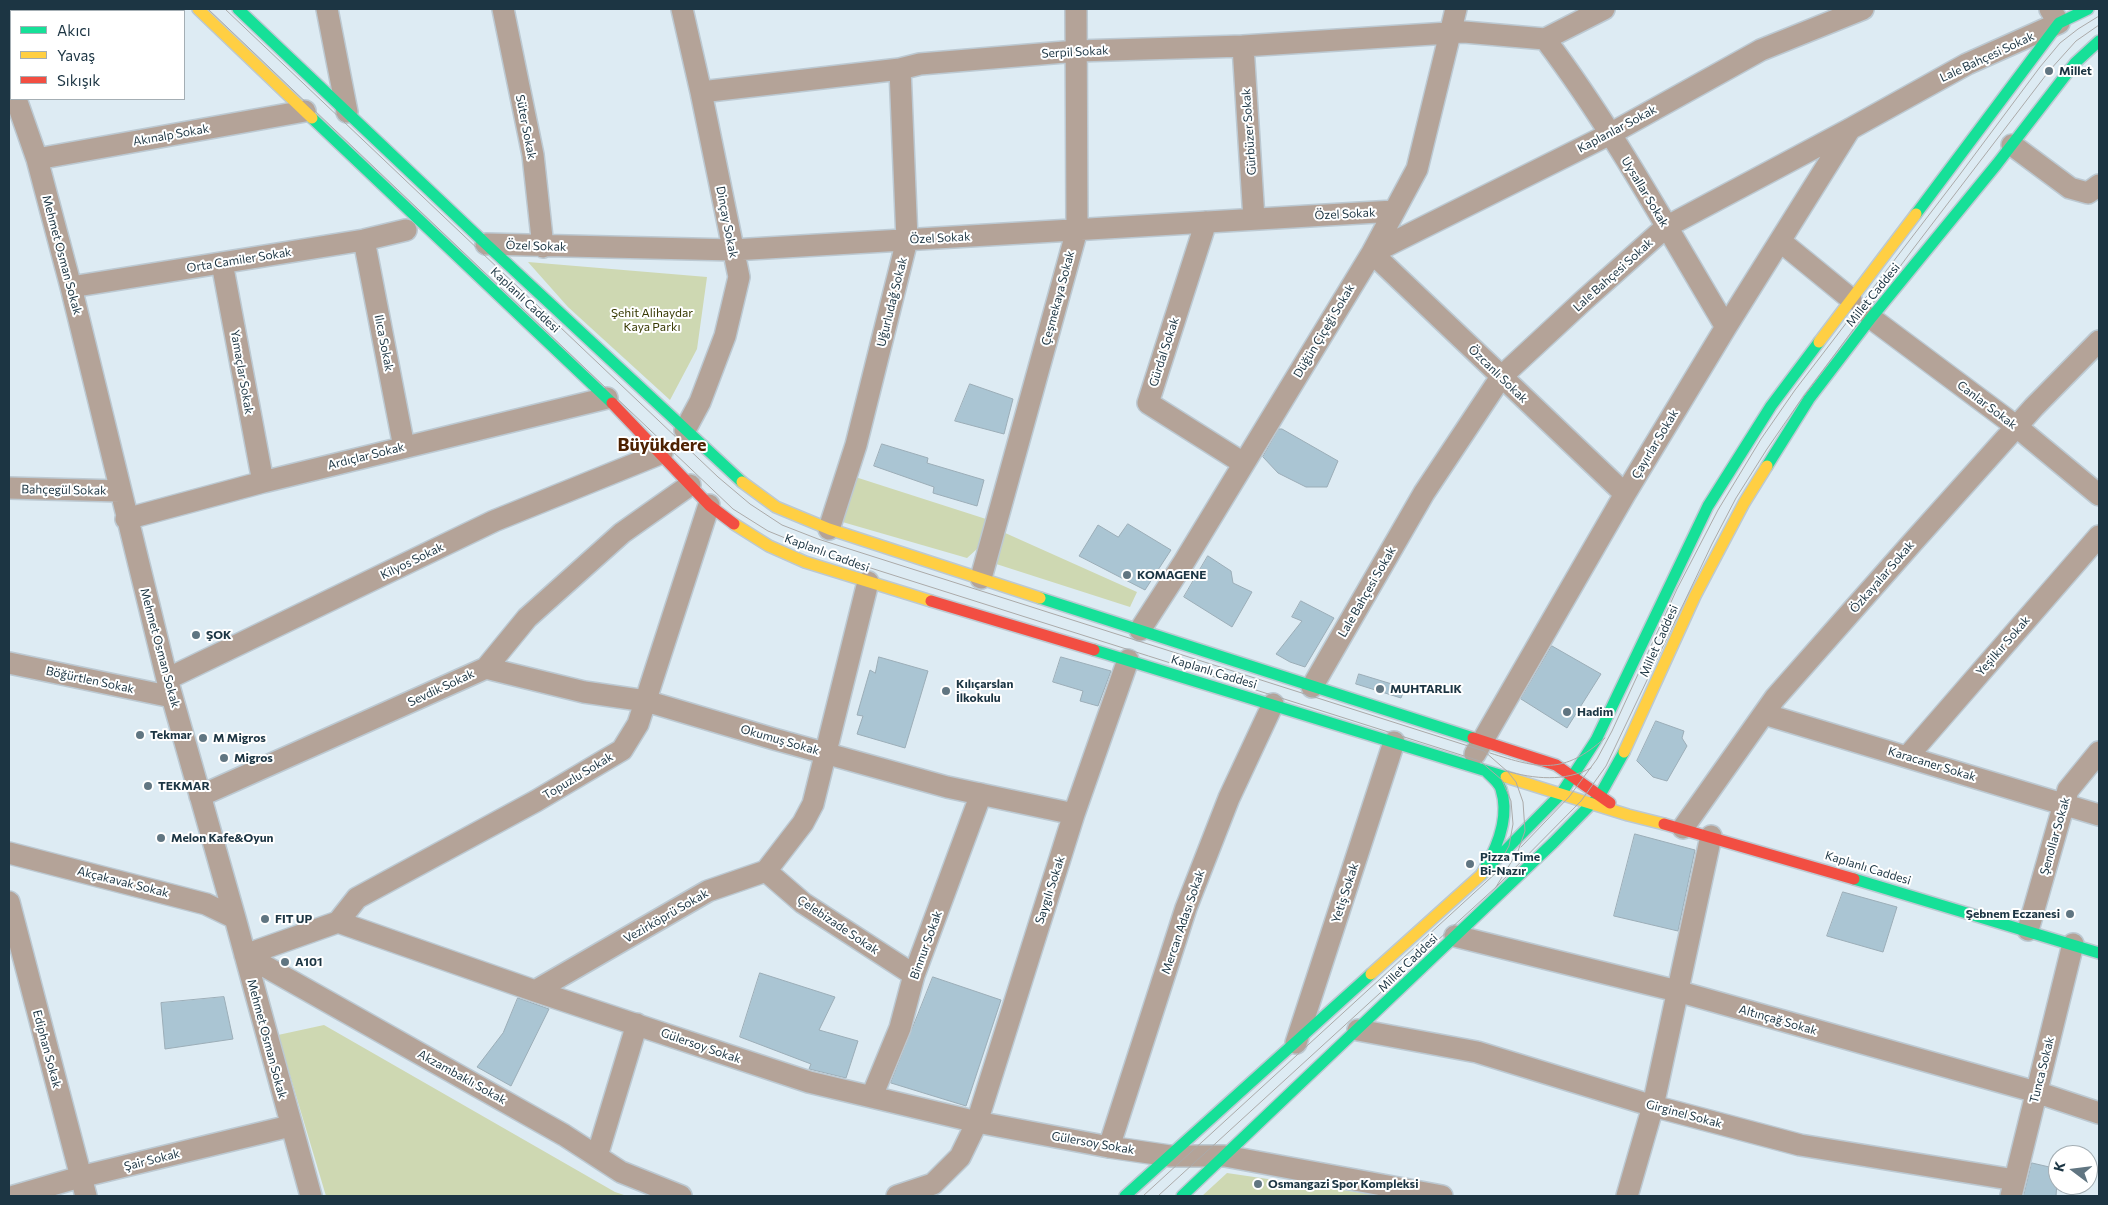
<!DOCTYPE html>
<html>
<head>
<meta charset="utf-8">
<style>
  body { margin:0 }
  #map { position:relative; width:2108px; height:1205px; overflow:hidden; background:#ddebf3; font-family:Commissioner,sans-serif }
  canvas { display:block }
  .frame { position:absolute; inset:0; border:10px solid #1c3543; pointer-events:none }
  .legend { position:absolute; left:10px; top:10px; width:175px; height:90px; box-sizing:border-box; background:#fff; border:1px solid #a4aeb4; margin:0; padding:6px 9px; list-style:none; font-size:15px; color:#1c3543 }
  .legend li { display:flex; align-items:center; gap:10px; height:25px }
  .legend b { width:25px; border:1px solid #a4aeb4 }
  .north { position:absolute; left:2048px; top:1145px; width:50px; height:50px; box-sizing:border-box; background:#fff; border:1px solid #a4aeb4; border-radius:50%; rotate:285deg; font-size:14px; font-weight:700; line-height:20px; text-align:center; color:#1c3543 }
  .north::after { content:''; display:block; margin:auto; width:18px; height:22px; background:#607581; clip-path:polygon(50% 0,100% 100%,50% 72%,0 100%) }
</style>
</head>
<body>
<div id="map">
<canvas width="2108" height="1205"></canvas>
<div class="frame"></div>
<ul class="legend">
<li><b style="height:6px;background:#16e098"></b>Akıcı</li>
<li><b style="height:6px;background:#ffcf43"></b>Yavaş</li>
<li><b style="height:6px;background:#f24e42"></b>Sıkışık</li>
</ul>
<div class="north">K</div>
</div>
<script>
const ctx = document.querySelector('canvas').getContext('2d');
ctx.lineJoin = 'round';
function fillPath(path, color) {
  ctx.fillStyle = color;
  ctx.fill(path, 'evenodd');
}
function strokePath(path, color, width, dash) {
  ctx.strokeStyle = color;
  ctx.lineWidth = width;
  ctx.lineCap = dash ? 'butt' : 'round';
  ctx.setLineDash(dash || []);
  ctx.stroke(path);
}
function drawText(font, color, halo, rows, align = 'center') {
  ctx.font = font + ' Commissioner,sans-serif';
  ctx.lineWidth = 4;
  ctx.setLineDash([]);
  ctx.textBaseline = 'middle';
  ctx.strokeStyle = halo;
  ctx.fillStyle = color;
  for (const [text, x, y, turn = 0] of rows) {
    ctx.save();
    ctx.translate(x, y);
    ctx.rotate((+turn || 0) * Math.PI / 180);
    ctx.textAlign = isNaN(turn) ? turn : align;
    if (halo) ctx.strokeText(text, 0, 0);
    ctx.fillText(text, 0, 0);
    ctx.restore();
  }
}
fillPath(new Path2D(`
  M 528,262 L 707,277 L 697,349 L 670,400 L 568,307 Z
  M 846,474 L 986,519 L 987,540 L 967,558 L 832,519 Z
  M 1003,532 L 1137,592 L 1130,607 L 990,562 Z
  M 324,1025 L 615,1192 L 627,1196 L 326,1196 L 278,1035 Z
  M 1227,1173 L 1376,1195 L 1381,1196 L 1202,1196 Z`), '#ced8b2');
const building = new Path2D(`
  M 970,384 L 1013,399 L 1004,434 L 955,421 Z
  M 1279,429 L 1282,429 L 1338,461 L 1327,487 L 1306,487 L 1278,473 L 1263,457 Z
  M 882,444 L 928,458 L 927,463 L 984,480 L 977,506 L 933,493 L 934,487 L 874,466 Z
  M 1128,524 L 1171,550 L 1145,590 L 1079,556 L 1098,525 L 1118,537 Z
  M 1208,556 L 1231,571 L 1233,583 L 1252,592 L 1232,627 L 1184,597 Z
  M 1301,601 L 1334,618 L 1305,667 L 1290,662 L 1276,654 L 1302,621 L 1292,617 Z
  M 1552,646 L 1601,674 L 1567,728 L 1521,699 Z
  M 879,657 L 928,671 L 905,748 L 857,734 L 863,716 L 857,715 L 870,670 L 875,673 Z
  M 1061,657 L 1111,671 L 1098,706 L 1080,701 L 1083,691 L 1053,682 Z
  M 1359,674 L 1405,688 L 1401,698 L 1356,684 Z
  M 1656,721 L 1684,731 L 1682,738 L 1687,746 L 1667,781 L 1653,777 L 1637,761 Z
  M 1635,834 L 1695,850 L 1678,931 L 1614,916 Z
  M 1843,892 L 1897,907 L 1883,952 L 1827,936 Z
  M 760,973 L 835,997 L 819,1030 L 858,1041 L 846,1078 L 809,1069 L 811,1064 L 740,1037 Z
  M 933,977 L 1001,1000 L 966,1106 L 891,1083 Z
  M 224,997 L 233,1039 L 165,1049 L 161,1003 Z
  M 518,998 L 549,1009 L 511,1086 L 477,1067 L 503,1033 Z
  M 2032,1163 L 2058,1169 L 2056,1196 L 2024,1196 Z`);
fillPath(building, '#aac5d3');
strokePath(building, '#9badb7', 1);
const street = new Path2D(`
  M 327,9 L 347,112
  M 503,9 L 533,155 L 543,247
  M 682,9 L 701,92 L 739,277 L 725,336 L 700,402 L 685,430
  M 1545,39 L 1604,9
  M 1243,46 L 1254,219
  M 9,77 L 11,84
  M 701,92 L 900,69 L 920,64 L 1077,51 L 1243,46 L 1464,32 L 1545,39 C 1613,129 1668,230 1726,327
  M 16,99 L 37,159 L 71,287 L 167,679 L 235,918 L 311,1196
  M 2012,145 L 2070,188 L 2088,193 L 2099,185
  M 37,159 L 305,111
  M 1206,222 L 1148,403 L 1243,463
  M 364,240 L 404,447
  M 1780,241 L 1851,299
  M 486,244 L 733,250 L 1394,211
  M 1372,253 L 1610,134 L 1761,50 L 1863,9
  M 1372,253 L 1625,494
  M 222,263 L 263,482
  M 71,287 L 364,240 L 406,230
  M 1871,318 L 2017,427 L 2099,495
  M 9,488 L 120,491
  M 126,519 L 263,482 L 607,398
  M 829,529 L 856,445 L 907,240 L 900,69
  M 981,578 L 1077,230 L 1076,9
  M 1140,630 L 1184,562 L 1372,253 L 1417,169 L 1456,9
  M 9,663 L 172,697
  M 486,668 L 584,692 L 646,701 L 774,739 L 947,787 L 1074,814
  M 167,679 L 494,521 L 662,453
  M 1312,687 L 1424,493 L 1501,377 L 1583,301 L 1666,227 L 1850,129 L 1967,64 L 2059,23 L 2050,9
  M 1764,714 L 2099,815
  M 1475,754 L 1625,494 L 1726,327 L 1850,129
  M 1907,757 L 2099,536
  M 200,796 L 486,668 L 527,618 L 622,533 L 690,485
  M 1683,828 L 1775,698 L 1912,543 L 2034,407 L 2099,341
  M 9,853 L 206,904 L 235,918
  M 766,871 L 803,903 L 914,975
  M 9,902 L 86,1196
  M 338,922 L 357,898 L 536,801 L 622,750 L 638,724 L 709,505
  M 2028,930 L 2068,790 L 2099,752
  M 1455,936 L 1677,991 L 2036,1092 L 2099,1113
  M 245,955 L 338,922 L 535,991 L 809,1082 L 977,1122 L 1109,1147 L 1170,1156 L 1225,1156 L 1442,1196
  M 245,955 L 564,1135 L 621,1172 L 681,1196
  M 535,991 L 708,891 L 766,871 L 803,823 L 813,804 L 868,582
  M 1358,1030 L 1477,1052 L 1653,1106 L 1800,1145 L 2015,1180
  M 1296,1043 L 1394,742
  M 872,1096 L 900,1028 L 914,975 L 981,794
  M 1109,1147 L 1186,908 L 1229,798 L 1273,704
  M 597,1156 L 637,1024
  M 14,1196 L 80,1177 L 290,1126
  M 897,1196 L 933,1184 L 960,1157 L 977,1122 L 1074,814 L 1128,660
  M 1627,1196 L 1653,1106 L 1711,836
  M 2011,1196 L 2073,944`);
const fast = new Path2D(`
  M 238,9 L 486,244 L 742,482
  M 312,118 L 612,403
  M 1916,214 L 2059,23 L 2088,9
  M 1767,466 L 1809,399 L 1871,318 L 1997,164 L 2075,63 L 2099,41
  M 1040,598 L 1473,738
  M 1094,650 L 1506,777
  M 1484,870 C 1498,846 1510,817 1501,789 C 1499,782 1490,776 1486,771
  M 1481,875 L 1561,794 L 1596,740 L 1708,506 L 1771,406 L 1819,342
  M 1854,879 L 2099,953
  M 1125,1196 L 1371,974
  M 1182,1196 L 1553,843 L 1600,795 L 1624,752`);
const slow = new Path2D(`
  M 198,9 L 312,118
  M 1819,342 L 1916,214
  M 742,482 L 776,507 L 829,529 L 1040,598
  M 734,524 L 769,546 L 805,562 L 931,601
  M 1624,752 L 1695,596 L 1744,503 L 1767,466
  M 1506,777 L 1628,815 L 1664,824
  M 1371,974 L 1481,875 L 1484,870`);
const jam = new Path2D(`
  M 612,403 L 709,505 L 734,524
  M 931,601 L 1094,650
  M 1473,738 L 1556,765 L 1610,803
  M 1664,824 L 1854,879`);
strokePath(street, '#bcc9d2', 24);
strokePath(fast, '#bcc9d2', 14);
strokePath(slow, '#bcc9d2', 14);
strokePath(jam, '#bcc9d2', 14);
strokePath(street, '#b4a398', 21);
strokePath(fast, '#16e098', 11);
strokePath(slow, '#ffcf43', 11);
strokePath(jam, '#f24e42', 11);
strokePath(new Path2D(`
  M 208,9 L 733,509 L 768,531 L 817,551 L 1480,761 L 1502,780 L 1511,801 L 1513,824 L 1509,846 L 1492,876
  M 225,9 L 718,477 L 750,504 L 782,525 L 818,539 L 1484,751 L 1508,772 L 1516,782 L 1523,802 L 1525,831 L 1518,851 L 1496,887
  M 1490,753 C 1540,769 1563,775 1605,738
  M 1506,771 C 1534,779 1565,782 1591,768
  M 1521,847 L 1569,797 L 1597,759 L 1612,731 L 1677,589 L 1718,510 L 1761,439 L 1795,390 L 1958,177 L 2040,67 L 2060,43 L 2078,29 L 2099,16
  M 1143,1196 L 1497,872
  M 1158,1196 L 1496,887 L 1581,801 L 1606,766 L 1712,544 L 1736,498 L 1767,449 L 1798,404 L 1913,249 L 2049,71 L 2076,41 L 2099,25`), '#abaaa9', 1);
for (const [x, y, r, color] of [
  [2049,71,5,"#607581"],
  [1127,575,5,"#607581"],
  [196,635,5,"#607581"],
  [1380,689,5,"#607581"],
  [946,691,5,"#607581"],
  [1567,712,5,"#607581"],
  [140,735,5,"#607581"],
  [203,738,5,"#607581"],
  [224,758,5,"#607581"],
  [148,786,5,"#607581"],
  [161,838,5,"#607581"],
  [1470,864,5,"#607581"],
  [2070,914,5,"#607581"],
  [265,919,5,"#607581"],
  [285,962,5,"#607581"],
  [1258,1184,5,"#607581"]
]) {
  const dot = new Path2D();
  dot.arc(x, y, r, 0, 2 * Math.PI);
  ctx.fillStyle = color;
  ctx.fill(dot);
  strokePath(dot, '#fff', 2);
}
drawText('12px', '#1c3543', '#fff', [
  ["Serpil Sokak",1075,52,-3],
  ["Lale Bahçesi Sokak",1987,57,-25],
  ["Süter Sokak",526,127,79],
  ["Kaplanlar Sokak",1617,129,-28],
  ["Gürbüzer Sokak",1249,132,-94],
  ["Akınalp Sokak",171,135,-10],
  ["Uysallar Sokak",1645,192,59],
  ["Özel Sokak",1345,214,-3],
  ["Dinçay Sokak",727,222,79],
  ["Özel Sokak",940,238,-3],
  ["Özel Sokak",536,246,2],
  ["Mehmet Osman Sokak",62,255,75],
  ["Orta Camiler Sokak",239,260,-9],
  ["Lale Bahçesi Sokak",1613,275,-42],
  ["Millet Caddesi",1873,295,-51],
  ["Çeşmekaya Sokak",1058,298,-75],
  ["Kaplanlı Caddesi",525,300,43],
  ["Uğurludağ Sokak",892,302,-76],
  ["Düğün Çiçeği Sokak",1324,331,-59],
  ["Ilıca Sokak",384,343,79],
  ["Gürdal Sokak",1164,352,-72],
  ["Yamaçlar Sokak",242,372,80],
  ["Özcanlı Sokak",1498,374,44],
  ["Canlar Sokak",1987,405,37],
  ["Çayırlar Sokak",1655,444,-59],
  ["Ardıçlar Sokak",366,456,-14],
  ["Bahçegül Sokak",64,490,1],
  ["Kaplanlı Caddesi",827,553,20],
  ["Kilyos Sokak",412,561,-26],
  ["Özkayalar Sokak",1882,577,-49],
  ["Lale Bahçesi Sokak",1367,592,-60],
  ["Millet Caddesi",1659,641,-66],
  ["Yeşilkır Sokak",2003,646,-49],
  ["Mehmet Osman Sokak",160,648,75],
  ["Kaplanlı Caddesi",1214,672,17],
  ["Böğürtlen Sokak",90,680,12],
  ["Sevdik Sokak",441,688,-25],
  ["Okumuş Sokak",780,740,16],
  ["Karacaner Sokak",1932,764,17],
  ["Topuzlu Sokak",578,776,-31],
  ["Şenollar Sokak",2055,836,-74],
  ["Kaplanlı Caddesi",1868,868,17],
  ["Akçakavak Sokak",123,882,14],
  ["Saygılı Sokak",1050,890,-72],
  ["Yetiş Sokak",1345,893,-72],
  ["Vezirköprü Sokak",666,916,-30],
  ["Mercan Adası Sokak",1183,922,-71],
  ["Çelebizade Sokak",838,925,34],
  ["Binnur Sokak",926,945,-70],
  ["Millet Caddesi",1408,963,-44],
  ["Altınçağ Sokak",1778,1020,16],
  ["Mehmet Osman Sokak",267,1039,75],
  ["Gülersoy Sokak",701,1046,19],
  ["Ediphan Sokak",47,1049,75],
  ["Tunca Sokak",2042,1070,-76],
  ["Akzambaklı Sokak",462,1077,29],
  ["Girginel Sokak",1684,1114,15],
  ["Gülersoy Sokak",1093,1143,10],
  ["Şair Sokak",152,1160,-14]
]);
drawText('bold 12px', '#1c3543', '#fff', [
  ["Millet",2059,71],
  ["KOMAGENE",1137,575],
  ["ŞOK",206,635],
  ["Kılıçarslan",956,684],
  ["İlkokulu",956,698],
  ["MUHTARLIK",1390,689],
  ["Hadim",1577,712],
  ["Tekmar",150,735],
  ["M Migros",213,738],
  ["Migros",234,758],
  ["TEKMAR",158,786],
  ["Melon Kafe&Oyun",171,838],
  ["Pizza Time",1480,857],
  ["Bi-Nazır",1480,871],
  ["Şebnem Eczanesi",2060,914,"right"],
  ["FIT UP",275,919],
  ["A101",295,962],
  ["Osmangazi Spor Kompleksi",1268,1184]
], 'left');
drawText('12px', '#363800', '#fff', [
  ["Şehit Alihaydar",652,313],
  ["Kaya Parkı",652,327]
]);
drawText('bold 18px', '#4d2100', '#fff', [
  ["Büyükdere",662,445]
]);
</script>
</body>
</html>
